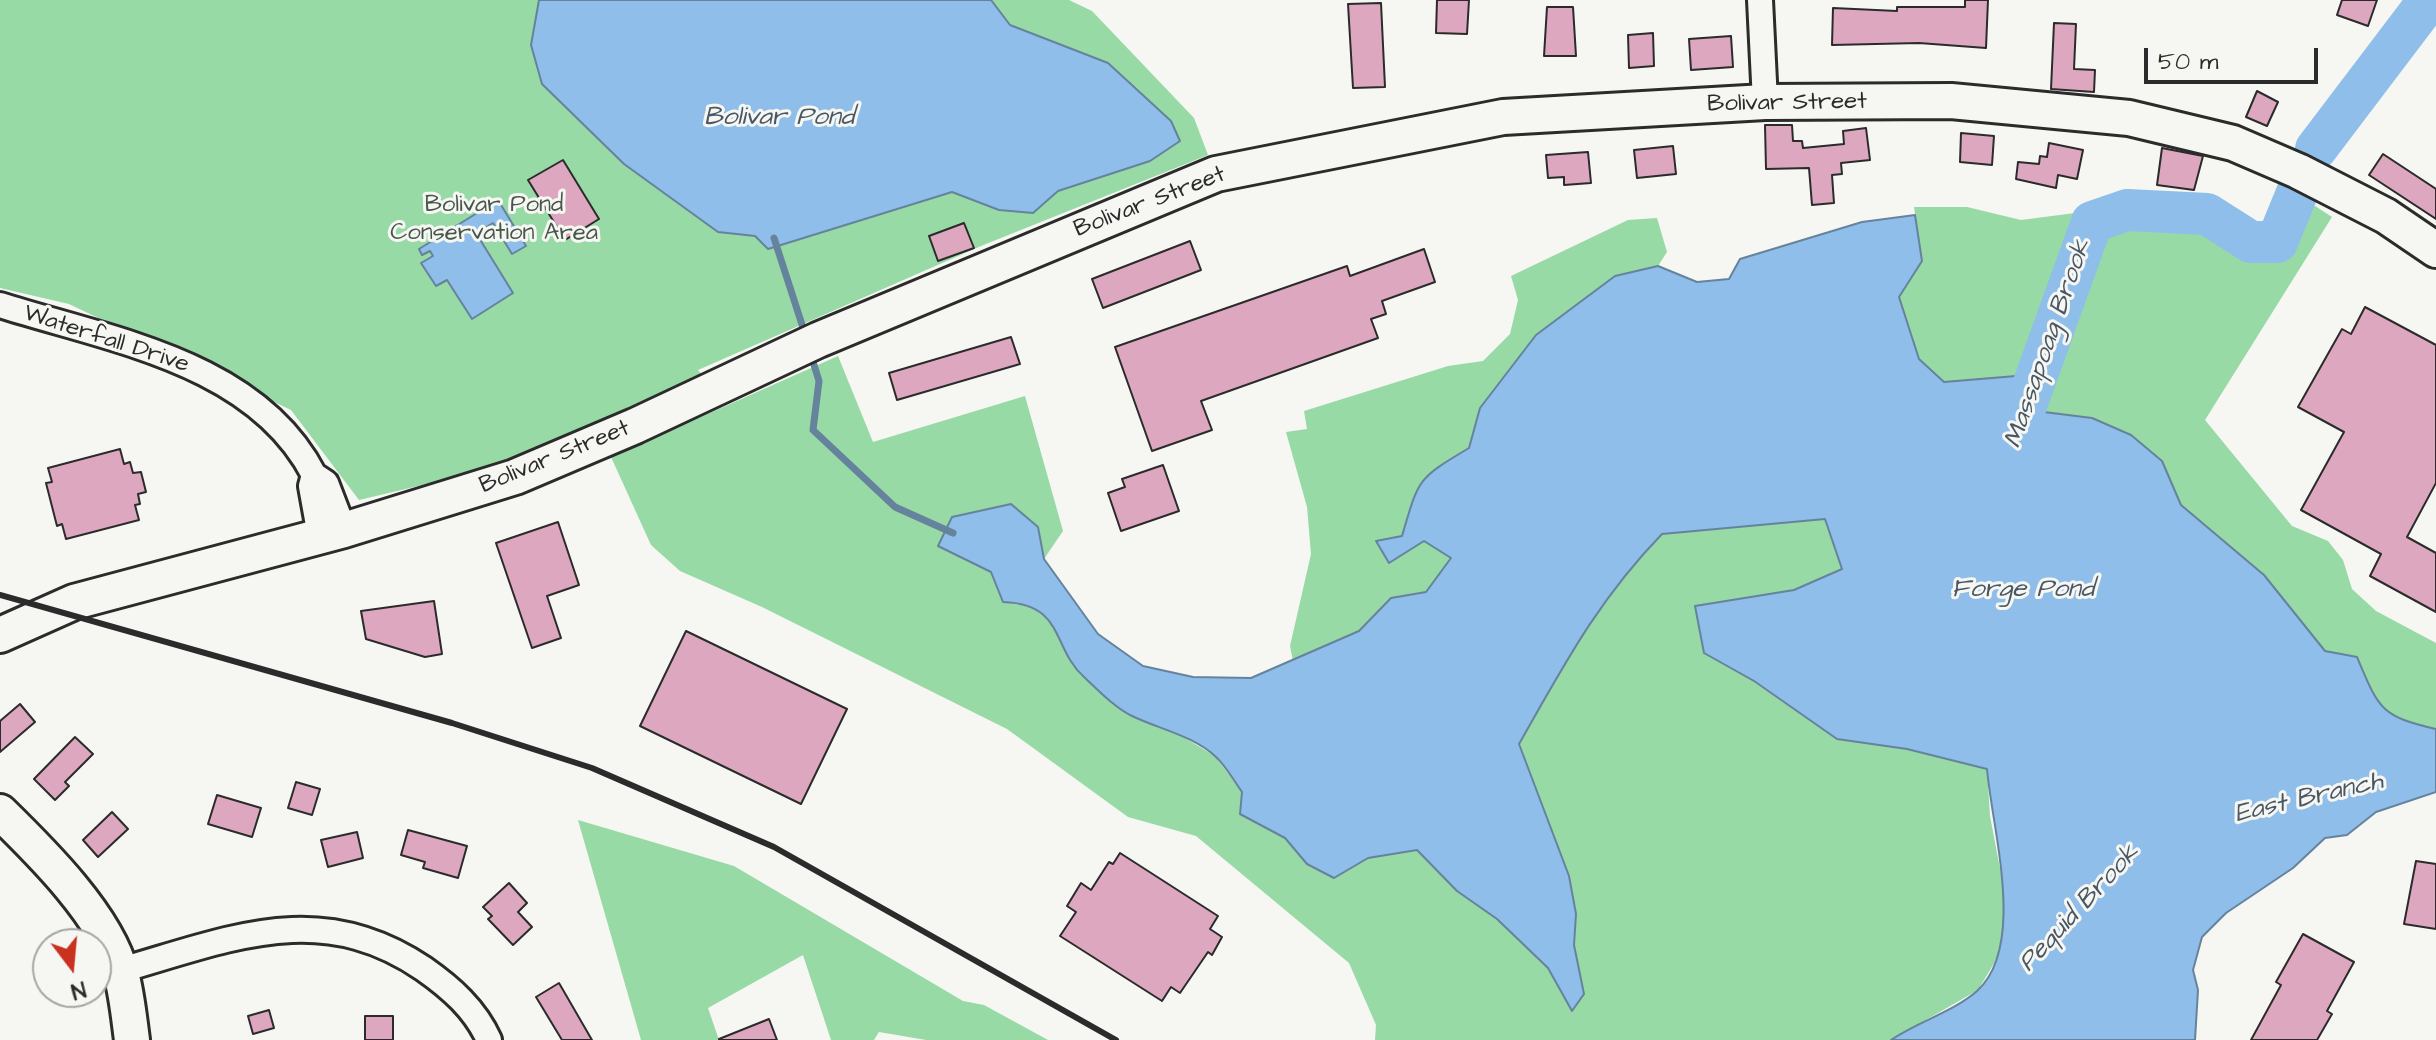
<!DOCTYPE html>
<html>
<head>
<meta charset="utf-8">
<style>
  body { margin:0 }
  #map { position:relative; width:2436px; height:1040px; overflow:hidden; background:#f6f6f2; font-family:"Architects Daughter",sans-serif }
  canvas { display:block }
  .north { position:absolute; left:32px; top:928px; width:80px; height:80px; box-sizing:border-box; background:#f6f6f2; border:2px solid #a5a5a2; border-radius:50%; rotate:164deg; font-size:22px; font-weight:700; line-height:32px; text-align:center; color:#2b2b2b }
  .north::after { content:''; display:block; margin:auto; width:28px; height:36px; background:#c8321e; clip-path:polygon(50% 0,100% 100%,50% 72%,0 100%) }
  .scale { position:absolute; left:2144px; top:48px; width:174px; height:36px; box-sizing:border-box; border:4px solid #2b2b2b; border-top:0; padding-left:10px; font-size:24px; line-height:28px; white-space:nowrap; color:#2b2b2b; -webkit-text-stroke:6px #f6f6f2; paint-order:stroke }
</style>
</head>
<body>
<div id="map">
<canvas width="2436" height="1040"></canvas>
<div class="north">N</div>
<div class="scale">50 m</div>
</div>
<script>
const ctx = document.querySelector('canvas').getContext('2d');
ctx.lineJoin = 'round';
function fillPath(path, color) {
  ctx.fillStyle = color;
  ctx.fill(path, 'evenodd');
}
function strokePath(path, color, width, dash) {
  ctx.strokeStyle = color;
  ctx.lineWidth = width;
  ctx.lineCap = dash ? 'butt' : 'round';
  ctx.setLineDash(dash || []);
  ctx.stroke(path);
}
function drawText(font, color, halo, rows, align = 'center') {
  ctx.font = font + ' "Architects Daughter",sans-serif';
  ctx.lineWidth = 6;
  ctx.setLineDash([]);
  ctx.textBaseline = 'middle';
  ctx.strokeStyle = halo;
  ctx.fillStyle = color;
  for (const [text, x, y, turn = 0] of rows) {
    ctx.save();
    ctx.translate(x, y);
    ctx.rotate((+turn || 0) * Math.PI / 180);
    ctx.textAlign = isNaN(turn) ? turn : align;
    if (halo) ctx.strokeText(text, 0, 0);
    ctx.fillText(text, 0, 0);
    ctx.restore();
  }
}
fillPath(new Path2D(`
  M 0,0 L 1069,0 L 1092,11 L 1194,118 L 1208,155 L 981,246 L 698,370 L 708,383 L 507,465 L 359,500 L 291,410 L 69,304 L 0,288 Z
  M 2286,187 L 2332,217 L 2205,420 L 2292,526 L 2328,541 L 2343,560 L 2352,589 L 2376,611 L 2436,643 L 2436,729 C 2381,716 2378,708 2357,657 L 2325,651 L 2264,575 L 2181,505 L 2162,461 L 2092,418 L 2044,412 L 2016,376 L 1944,382 L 1919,359 L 1899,297 L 1922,261 L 1914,207 L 1967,207 L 2021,220 L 2098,210 L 2145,200 L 2229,214 L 2272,232 Z
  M 1657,218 L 1667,252 L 1658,266 L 1615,276 L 1480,408 L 1469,448 C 1417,478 1419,478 1402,536 L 1424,541 L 1451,558 L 1426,592 L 1391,598 L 1359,631 L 1293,661 L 1290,646 L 1311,554 L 1307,507 L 1286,432 L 1307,429 L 1304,411 L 1448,366 L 1483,361 L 1510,334 L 1518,300 L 1511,276 L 1628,220 Z
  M 838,356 L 873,442 L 1025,396 L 1063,531 L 1044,559 L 1038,527 L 938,546 L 992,572 L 1004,602 L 1037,608 L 1060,635 L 1080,674 L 1128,714 L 1185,738 L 1215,756 L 1242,792 L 1240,814 L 1285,838 L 1307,864 L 1334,878 L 1368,858 L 1417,850 L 1457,891 L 1497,919 L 1548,968 L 1572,1010 L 1584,994 L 1574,945 L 1576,914 L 1569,876 L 1519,744 C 1563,665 1599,600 1662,534 L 1825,519 L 1843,569 L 1795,590 L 1696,606 L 1754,682 L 1837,739 L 1907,749 L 1987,769 L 1990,816 L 2005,895 L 2002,950 L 1978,990 L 1891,1040 L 1375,1040 L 1376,1025 L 1349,963 L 1196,836 L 1128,817 L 1007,729 L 762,607 L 680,571 L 651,545 L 611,457 Z
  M 578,820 L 734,866 L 963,1001 L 984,1005 L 1048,1040 L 926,1040 L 879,1032 L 874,1040 L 831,1040 L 803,955 L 708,1008 L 719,1040 L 641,1040 Z`), '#98daa5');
const water = new Path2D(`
  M 539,0 L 991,0 L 1010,25 L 1108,63 L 1171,121 L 1180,141 L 1150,161 L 1058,191 L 1033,213 L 999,210 L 952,192 L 768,249 L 755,236 L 718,232 L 624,164 L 542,84 L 531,45 Z
  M 498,200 L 526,246 L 512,254 L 493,223 L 476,233 L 513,293 L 472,319 L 447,280 L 436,286 L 421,263 L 433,256 L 430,251 L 422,255 L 419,249 Z
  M 1915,215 L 1922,261 L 1899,297 L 1919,359 L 1944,382 L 2016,376 L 2044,412 L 2092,418 L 2131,435 L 2162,461 L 2181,505 L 2264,575 L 2325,651 L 2357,657 C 2379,709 2380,716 2436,729 L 2436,792 L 2376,812 L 2347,835 L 2325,838 L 2293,868 L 2226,913 L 2202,937 L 2193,970 L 2198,990 L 2195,1040 L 1891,1040 C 1917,1022 1953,1012 1977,991 C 2027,946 1992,829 1987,769 L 1907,749 L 1837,739 L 1754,681 L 1704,653 L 1695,606 L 1794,590 L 1842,569 L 1825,519 L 1662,534 C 1598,600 1564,665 1519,744 L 1569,876 L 1576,914 L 1574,945 L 1584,994 L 1572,1011 L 1548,968 L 1497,919 L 1457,891 L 1417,850 L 1368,858 L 1334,878 L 1307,864 L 1285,838 L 1240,814 L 1242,792 C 1234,781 1226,766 1216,757 C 1194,736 1159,729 1132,716 C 1115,708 1098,690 1084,677 C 1051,647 1065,604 1003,602 L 991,572 L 938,546 L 952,517 L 1011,504 L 1038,527 L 1044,559 L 1098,634 L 1143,666 L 1193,677 L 1251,678 L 1359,631 L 1391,598 L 1426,592 L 1451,558 L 1424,541 L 1389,563 L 1376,541 L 1402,536 C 1419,478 1417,479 1469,448 L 1480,408 L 1536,335 L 1615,276 L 1658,266 L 1697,282 L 1729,279 L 1740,259 L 1862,222 Z`);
fillPath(water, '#8ebee9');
strokePath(water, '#66839d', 2);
strokePath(new Path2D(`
  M 774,238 L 806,337
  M 810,352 L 819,381 L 813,430 L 895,507 L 953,533`), '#66839d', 7);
strokePath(new Path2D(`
  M 2316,149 L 2429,0
  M 2011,447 L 2092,222 L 2127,210 L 2207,214 L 2251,242 L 2277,242 L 2297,193`), '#8ebee9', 42);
const building = new Path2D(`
  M 1437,0 L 1469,0 L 1467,34 L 1436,33 Z
  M 1965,0 L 1988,0 L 1986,48 L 1919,43 L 1832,45 L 1833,8 L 1897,11 L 1897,7 L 1965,7 Z
  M 2342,0 L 2377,0 L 2368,26 L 2337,15 Z
  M 1381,3 L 1385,87 L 1353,88 L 1348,4 Z
  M 1547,7 L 1573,7 L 1576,56 L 1544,56 Z
  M 2054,23 L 2076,24 L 2074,69 L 2095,70 L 2094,92 L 2051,89 Z
  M 1653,33 L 1654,66 L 1629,68 L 1628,35 Z
  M 1731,36 L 1733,67 L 1691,70 L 1689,39 Z
  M 2257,91 L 2278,102 L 2267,126 L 2246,117 Z
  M 1765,125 L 1792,125 L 1793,141 L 1802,141 L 1803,148 L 1844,144 L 1843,131 L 1866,128 L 1870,160 L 1841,163 L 1842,174 L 1832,175 L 1834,203 L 1812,205 L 1809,168 L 1766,169 Z
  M 1961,133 L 1994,136 L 1992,165 L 1960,162 Z
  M 2049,143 L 2083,150 L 2077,179 L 2058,175 L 2056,188 L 2016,179 L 2018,162 L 2039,164 L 2040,156 L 2047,157 Z
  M 1673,146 L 1676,174 L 1637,178 L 1634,150 Z
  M 2162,148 L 2203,156 L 2194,190 L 2157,185 Z
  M 1588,152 L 1591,183 L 1564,185 L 1564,177 L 1548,178 L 1546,155 Z
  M 2383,154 L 2436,189 L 2436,219 L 2369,175 Z
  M 563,160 L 599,219 L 565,240 L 528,180 Z
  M 964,223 L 974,248 L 938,261 L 929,236 Z
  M 1190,241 L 1201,270 L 1103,308 L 1092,279 Z
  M 1424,249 L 1435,282 L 1382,301 L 1386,314 L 1371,319 L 1378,338 L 1201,401 L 1212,430 L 1152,451 L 1115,347 L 1347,266 L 1350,276 Z
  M 2365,307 L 2436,345 L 2436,483 L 2407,537 L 2436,553 L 2436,612 L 2370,576 L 2381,554 L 2301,510 L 2344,432 L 2298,407 L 2342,329 L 2351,334 Z
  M 1011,337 L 1020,364 L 897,400 L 889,373 Z
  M 120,449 L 124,464 L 130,462 L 133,473 L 141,472 L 146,492 L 138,494 L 140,504 L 135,505 L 139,520 L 66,539 L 62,524 L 57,526 L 46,483 L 52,482 L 48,468 Z
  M 1163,465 L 1179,511 L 1121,531 L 1108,493 L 1125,487 L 1122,479 Z
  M 558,522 L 579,585 L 547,596 L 561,638 L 532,648 L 496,543 Z
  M 434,601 L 442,654 L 425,657 L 366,639 L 361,611 Z
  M 686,631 L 847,709 L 801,804 L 640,726 Z
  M 20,704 L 35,722 L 0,752 L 0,721 Z
  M 75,737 L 93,754 L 65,782 L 69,786 L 55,800 L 34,779 Z
  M 296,782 L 320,789 L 312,815 L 288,808 Z
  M 217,795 L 261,808 L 252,837 L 208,824 Z
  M 112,812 L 128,829 L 98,857 L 83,840 Z
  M 408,830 L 467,846 L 458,878 L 423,868 L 425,862 L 401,855 Z
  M 357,832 L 363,858 L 328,867 L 321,840 Z
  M 1120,853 L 1218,916 L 1210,929 L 1222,937 L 1212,955 L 1208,952 L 1180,993 L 1171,987 L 1162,1001 L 1060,936 L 1076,912 L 1067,906 L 1081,883 L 1091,890 L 1109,862 L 1113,864 Z
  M 2416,861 L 2436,864 L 2436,929 L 2404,924 Z
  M 509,883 L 527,903 L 518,912 L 532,927 L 513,945 L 488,919 L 492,916 L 483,907 Z
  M 2303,934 L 2354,962 L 2327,1011 L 2332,1014 L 2317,1040 L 2251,1040 L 2281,985 L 2276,982 Z
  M 559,983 L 592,1040 L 562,1040 L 536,997 Z
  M 269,1010 L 274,1028 L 253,1034 L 248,1016 Z
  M 365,1016 L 393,1016 L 393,1040 L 365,1040 Z
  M 769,1019 L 777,1040 L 719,1040 L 719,1039 Z`);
fillPath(building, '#dda8bf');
strokePath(building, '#2b2b2b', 2);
const street = new Path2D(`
  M 1760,0 L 1765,102
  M 0,305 C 110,340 256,362 314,475
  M 320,536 L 311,486 L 314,475 L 326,483 L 344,530
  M 121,970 C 230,939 320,898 424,969 C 451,988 475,1009 489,1040`);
const secondary = new Path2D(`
  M 0,635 L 74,602 L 344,530 L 515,477 L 635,426 L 818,340 L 1216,174 L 1503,117 L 1765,102 L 1951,101 L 2129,118 L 2233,143 L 2298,171 L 2386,216 L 2436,250
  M 0,812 C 41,852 107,917 121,973 C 127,995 129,1018 132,1040`);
strokePath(street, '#2b2b2b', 30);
strokePath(secondary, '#2b2b2b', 40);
strokePath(street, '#f6f6f2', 24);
strokePath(secondary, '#f6f6f2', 34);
strokePath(new Path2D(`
  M 0,595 L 452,723 L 592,768 L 774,847 L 1116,1040`), '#2b2b2b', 6);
drawText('24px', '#2b2b2b', '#f6f6f2', [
  ["Bolivar Street",1787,104,-1],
  ["Bolivar Street",1150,203,-21],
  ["Waterfall Drive",106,340,18],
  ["Bolivar Street",555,458,-22]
]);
drawText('24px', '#46574a', '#f6f6f2', [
  ["Bolivar Pond",494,206],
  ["Conservation Area",494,234]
]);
drawText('italic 26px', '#495764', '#f6f6f2', [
  ["Bolivar Pond",779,119],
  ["Massapoag Brook",2049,344,-71],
  ["Forge Pond",2023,591],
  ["East Branch",2309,799,-13],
  ["Pequid Brook",2080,909,-47]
]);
</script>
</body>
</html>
